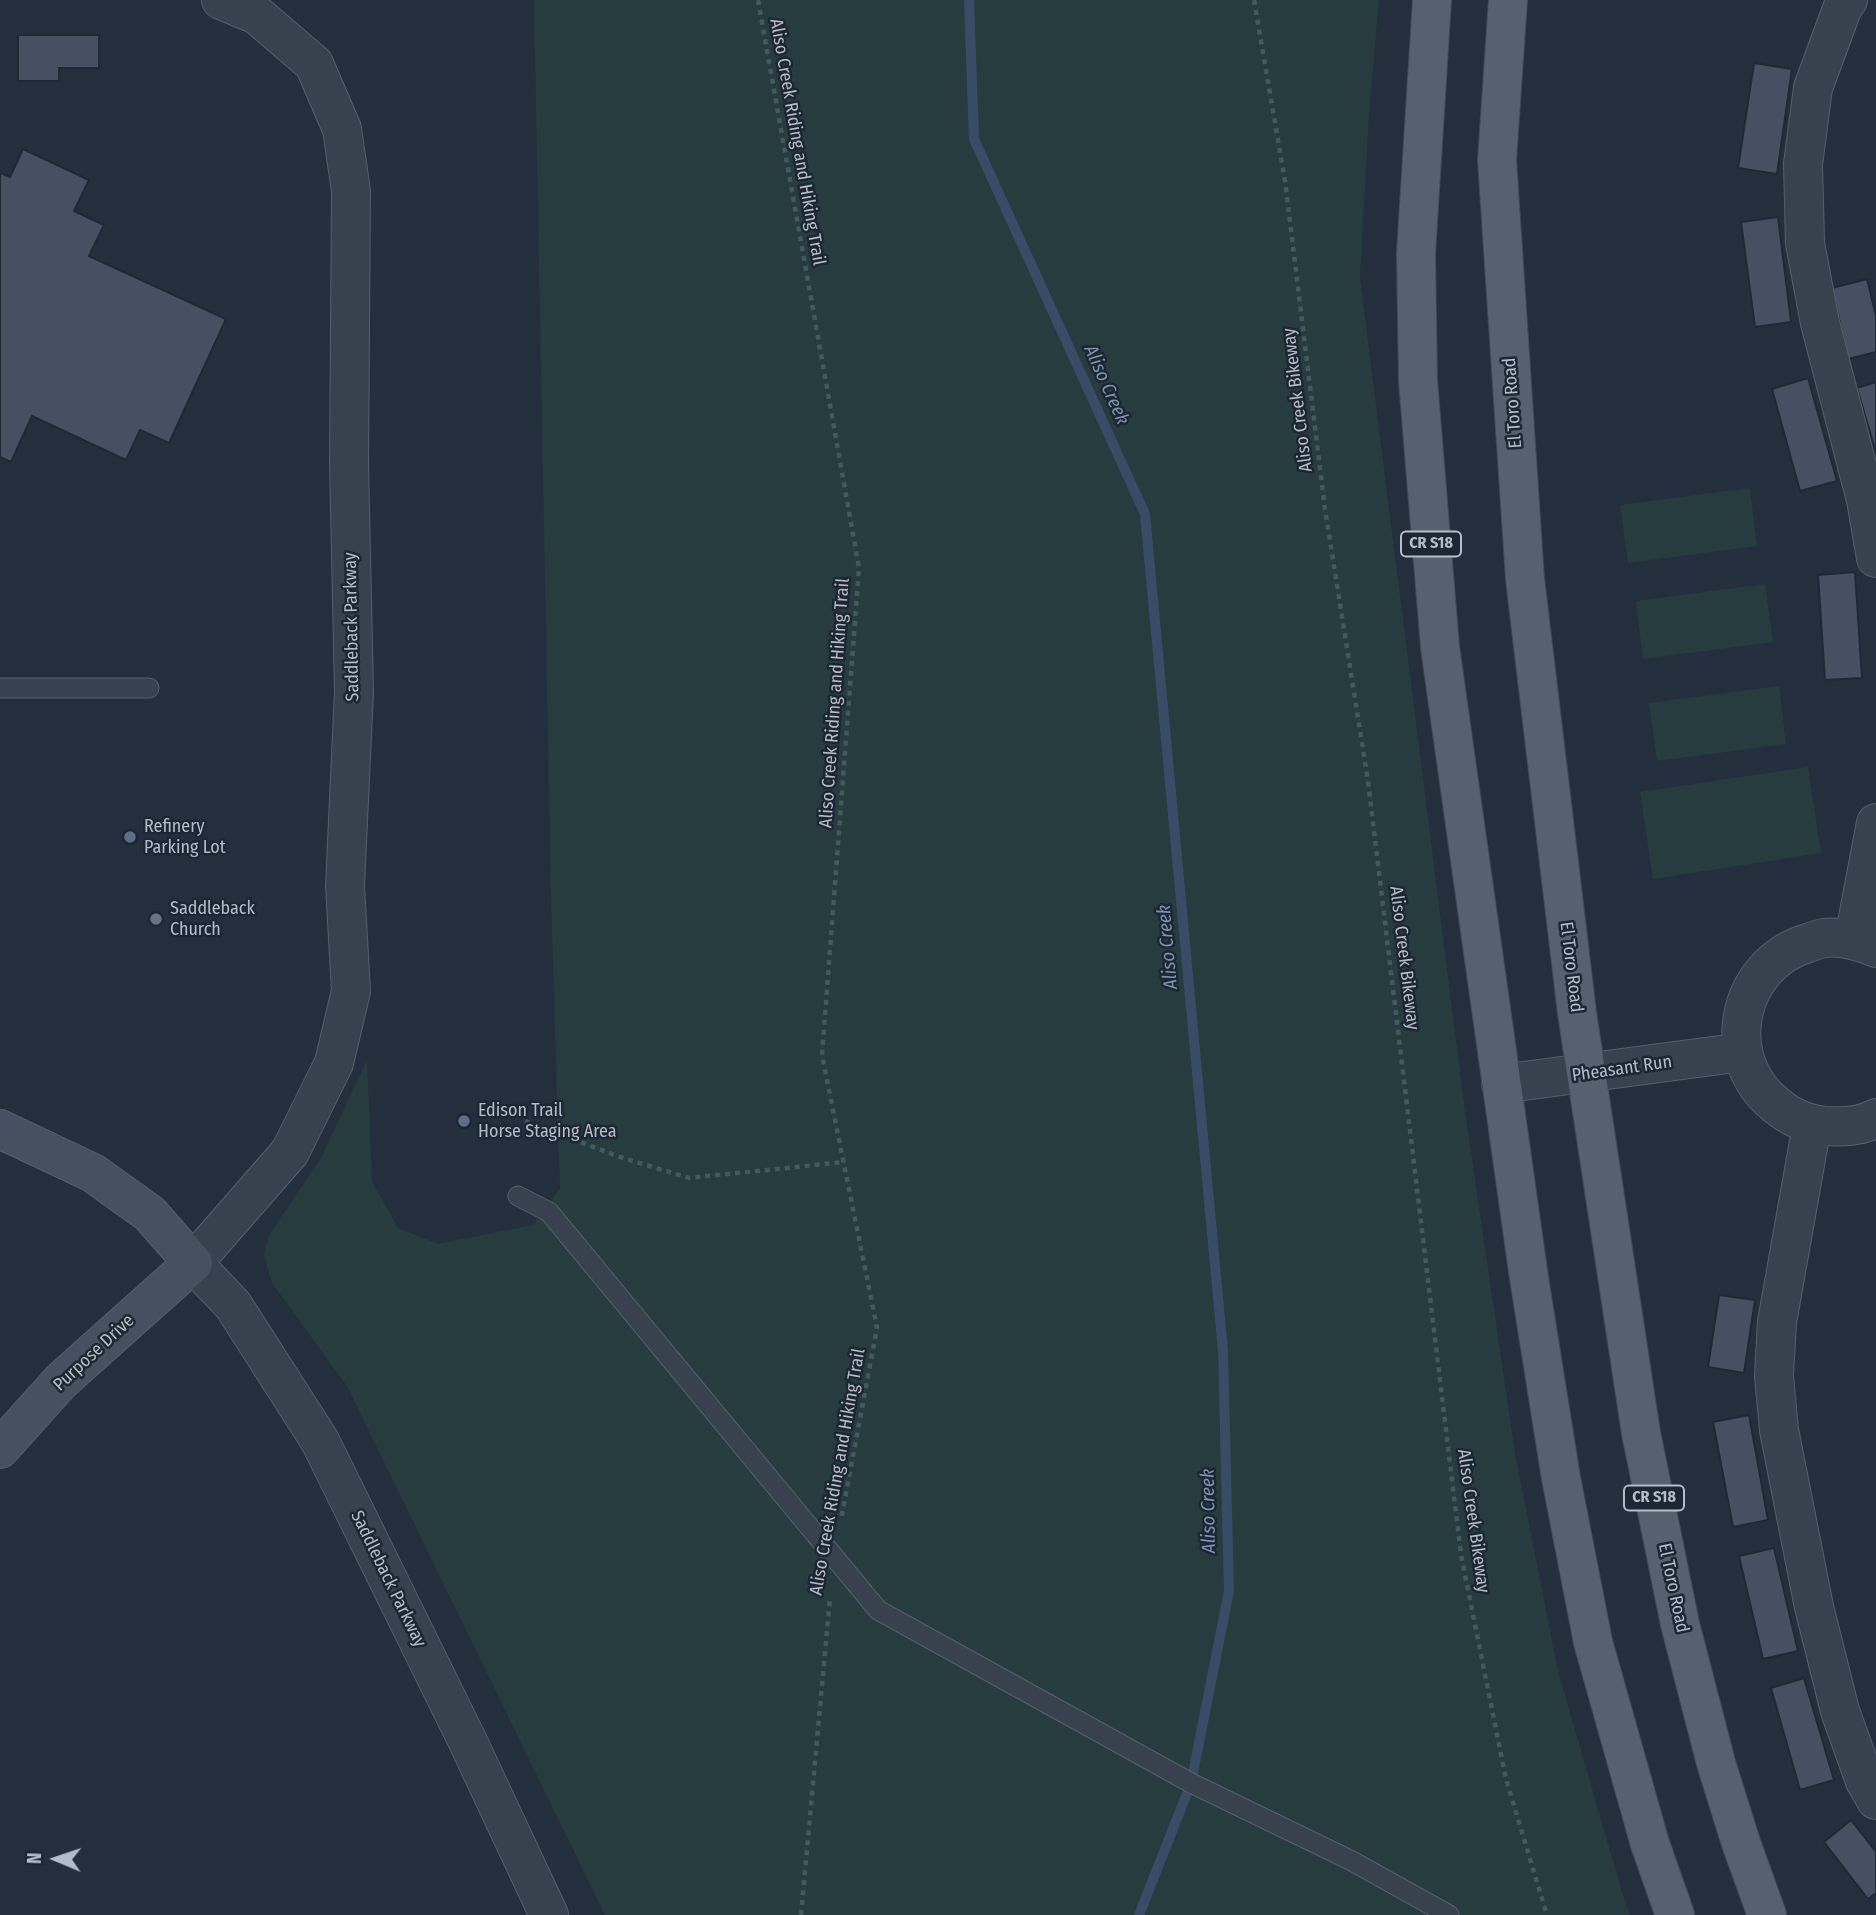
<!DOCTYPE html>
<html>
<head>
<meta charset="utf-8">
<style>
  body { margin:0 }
  #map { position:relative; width:1876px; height:1915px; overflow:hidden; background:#242f3e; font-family:"Fira Sans Condensed",sans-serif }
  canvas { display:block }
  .north { position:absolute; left:21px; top:1824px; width:70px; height:70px; -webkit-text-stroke:5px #1d2633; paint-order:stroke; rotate:272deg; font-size:19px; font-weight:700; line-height:28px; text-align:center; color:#b4bcc9 }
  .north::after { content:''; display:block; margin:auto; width:24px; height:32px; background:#b4bcc9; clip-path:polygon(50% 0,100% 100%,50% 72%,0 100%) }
</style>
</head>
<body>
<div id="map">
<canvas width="1876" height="1915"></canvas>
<div class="north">N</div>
</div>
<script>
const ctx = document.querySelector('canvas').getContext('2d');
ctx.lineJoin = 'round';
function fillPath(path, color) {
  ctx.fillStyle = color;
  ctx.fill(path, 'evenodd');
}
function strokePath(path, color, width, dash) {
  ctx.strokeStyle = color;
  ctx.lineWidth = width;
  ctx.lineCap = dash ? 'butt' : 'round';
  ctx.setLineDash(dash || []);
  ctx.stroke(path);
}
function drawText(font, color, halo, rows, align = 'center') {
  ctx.font = font + ' "Fira Sans Condensed",sans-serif';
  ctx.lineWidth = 5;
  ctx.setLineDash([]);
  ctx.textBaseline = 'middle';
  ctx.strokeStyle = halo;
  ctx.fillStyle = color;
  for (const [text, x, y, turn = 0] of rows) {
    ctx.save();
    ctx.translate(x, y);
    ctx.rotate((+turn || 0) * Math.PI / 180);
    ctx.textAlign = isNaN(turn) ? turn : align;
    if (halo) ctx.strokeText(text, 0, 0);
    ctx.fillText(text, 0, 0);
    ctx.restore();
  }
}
fillPath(new Path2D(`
  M 534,0 L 1379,0 L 1369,113 L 1360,279 L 1465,1111 L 1515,1453 L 1558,1671 L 1622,1892 L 1630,1915 L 605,1915 L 347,1386 L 272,1283 L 264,1255 L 269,1235 L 322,1156 L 367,1060 L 372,1182 L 398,1228 L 438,1244 L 533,1225 L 560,1189 L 551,897 Z
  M 1750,488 L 1757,546 L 1628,563 L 1620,505 Z
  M 1765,584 L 1773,642 L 1643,659 L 1636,601 Z
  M 1779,686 L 1786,744 L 1657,761 L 1649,703 Z
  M 1808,767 L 1821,853 L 1653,879 L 1640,792 Z`), '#263c3f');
strokePath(new Path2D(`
  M 969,0 L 974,139 L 1145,514 L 1223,1351 L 1229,1591 L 1191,1783 L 1139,1915`), '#394c67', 10);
const building = new Path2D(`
  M 18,35 L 99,35 L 99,68 L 59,68 L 59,81 L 18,81 Z
  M 1754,63 L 1792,69 L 1777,174 L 1738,168 Z
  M 23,149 L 89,180 L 74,211 L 104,225 L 89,256 L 226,319 L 169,443 L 140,430 L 126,460 L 32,416 L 11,462 L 0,457 L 0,173 L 10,177 Z
  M 1778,217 L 1791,322 L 1755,327 L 1741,222 Z
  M 1867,279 L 1876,316 L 1876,352 L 1848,359 L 1832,288 Z
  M 1808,378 L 1837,481 L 1800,491 L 1772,389 Z
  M 1876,382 L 1876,453 L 1857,388 Z
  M 1855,572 L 1862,678 L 1825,680 L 1818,575 Z
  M 1719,1295 L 1755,1300 L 1744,1373 L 1708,1367 Z
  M 1749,1415 L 1768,1520 L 1733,1527 L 1713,1422 Z
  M 1774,1548 L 1798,1651 L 1763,1659 L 1739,1556 Z
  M 1804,1678 L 1834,1780 L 1800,1790 L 1771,1688 Z
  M 1851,1820 L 1876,1852 L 1876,1893 L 1868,1899 L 1824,1842 Z`);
fillPath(building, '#455162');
strokePath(building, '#1f2835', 2);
const service = new Path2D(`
  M 0,688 L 149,688
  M 518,1196 L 549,1212 L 878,1610 L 1191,1783 L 1350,1860 L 1449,1915`);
const minor = new Path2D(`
  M 1848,0 L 1842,9 L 1813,88 L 1803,164 L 1805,243 L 1820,323 L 1866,500 L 1876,558
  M 1854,939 L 1876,823
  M 1876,948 C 1859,941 1842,936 1824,938 C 1819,939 1813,941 1808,943 C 1737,964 1717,1058 1776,1105 C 1790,1117 1805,1124 1824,1126 C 1841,1127 1861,1127 1876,1118
  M 1501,1084 L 1743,1052
  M 1812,1125 L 1777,1322 L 1774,1376 L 1779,1430 L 1814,1607 L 1840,1711 L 1865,1781 L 1876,1800`);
const tertiary = new Path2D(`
  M 221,0 L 257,15 L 314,64 L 342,129 L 351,191 L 349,464 L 354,691 L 345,886 L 351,991 L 334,1063 L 290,1152 L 193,1263 L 233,1305 L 320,1441 L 469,1744 L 549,1915`);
const secondary = new Path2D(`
  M 0,1129 L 93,1173 L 150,1214 L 193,1263 L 61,1381 L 0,1449`);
const primary = new Path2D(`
  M 1432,0 L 1416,253 L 1418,381 L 1440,647 L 1529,1278 L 1561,1478 L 1593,1642 L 1650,1844 L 1675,1915
  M 1508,0 L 1497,160 L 1525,579 L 1577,1013 L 1641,1433 L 1680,1624 L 1716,1763 L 1741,1843 L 1767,1915`);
strokePath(service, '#565f6c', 21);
strokePath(minor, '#565f6c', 40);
strokePath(tertiary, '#565f6c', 40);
strokePath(secondary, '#565f6c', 40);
strokePath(primary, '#414a57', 40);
strokePath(new Path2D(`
  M 758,0 L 859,568 L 822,1055 L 877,1328 L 841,1520
  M 1254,0 L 1285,181 L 1325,509 L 1368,781 L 1461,1555 L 1506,1779 L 1547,1915
  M 525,1121 L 620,1157 L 689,1178 L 845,1162
  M 801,1915 L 830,1598`), '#44595c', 4.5, [5, 5]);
strokePath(service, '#38414e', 19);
strokePath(minor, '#38414e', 38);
strokePath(tertiary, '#38414e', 38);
strokePath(secondary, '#465061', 38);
strokePath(primary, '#56606e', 38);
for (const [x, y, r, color] of [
  [130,837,7,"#5c6f8a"],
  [156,919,7,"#6b7280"],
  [464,1121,7,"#5c6f8a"]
]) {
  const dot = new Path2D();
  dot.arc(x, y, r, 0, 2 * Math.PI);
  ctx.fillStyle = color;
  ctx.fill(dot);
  strokePath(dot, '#1d2633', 2.5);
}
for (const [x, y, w] of [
  [1431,544,60],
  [1654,1498,60]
]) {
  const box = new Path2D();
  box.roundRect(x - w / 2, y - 12.5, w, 25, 5);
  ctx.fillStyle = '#1d2633';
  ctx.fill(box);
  strokePath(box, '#b4bcc9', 2);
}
drawText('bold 16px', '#b4bcc9', null, [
  ["CR S18",1431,544],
  ["CR S18",1654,1498]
]);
drawText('18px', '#b4bcc9', '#1d2633', [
  ["Aliso Creek Riding and Hiking Trail",797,142,80],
  ["Aliso Creek Bikeway",1298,400,-97],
  ["El Toro Road",1513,403,-94],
  ["Saddleback Parkway",352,627,-91],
  ["Aliso Creek Riding and Hiking Trail",835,703,-86],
  ["Aliso Creek Bikeway",1404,958,83],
  ["El Toro Road",1571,967,83],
  ["Pheasant Run",1622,1069,-8],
  ["Purpose Drive",94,1353,-43],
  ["Aliso Creek Riding and Hiking Trail",838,1472,-80],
  ["Aliso Creek Bikeway",1473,1521,82],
  ["Saddleback Parkway",388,1579,64],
  ["El Toro Road",1673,1588,78]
]);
drawText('18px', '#b4bcc9', '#1d2633', [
  ["Refinery",144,827],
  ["Parking Lot",144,848],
  ["Saddleback",170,909],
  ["Church",170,930],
  ["Edison Trail",478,1111],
  ["Horse Staging Area",478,1132]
], 'left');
drawText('italic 19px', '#7c92b1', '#1d2633', [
  ["Aliso Creek",1106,385,66],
  ["Aliso Creek",1168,947,-95],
  ["Aliso Creek",1209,1511,-91]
]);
</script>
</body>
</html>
